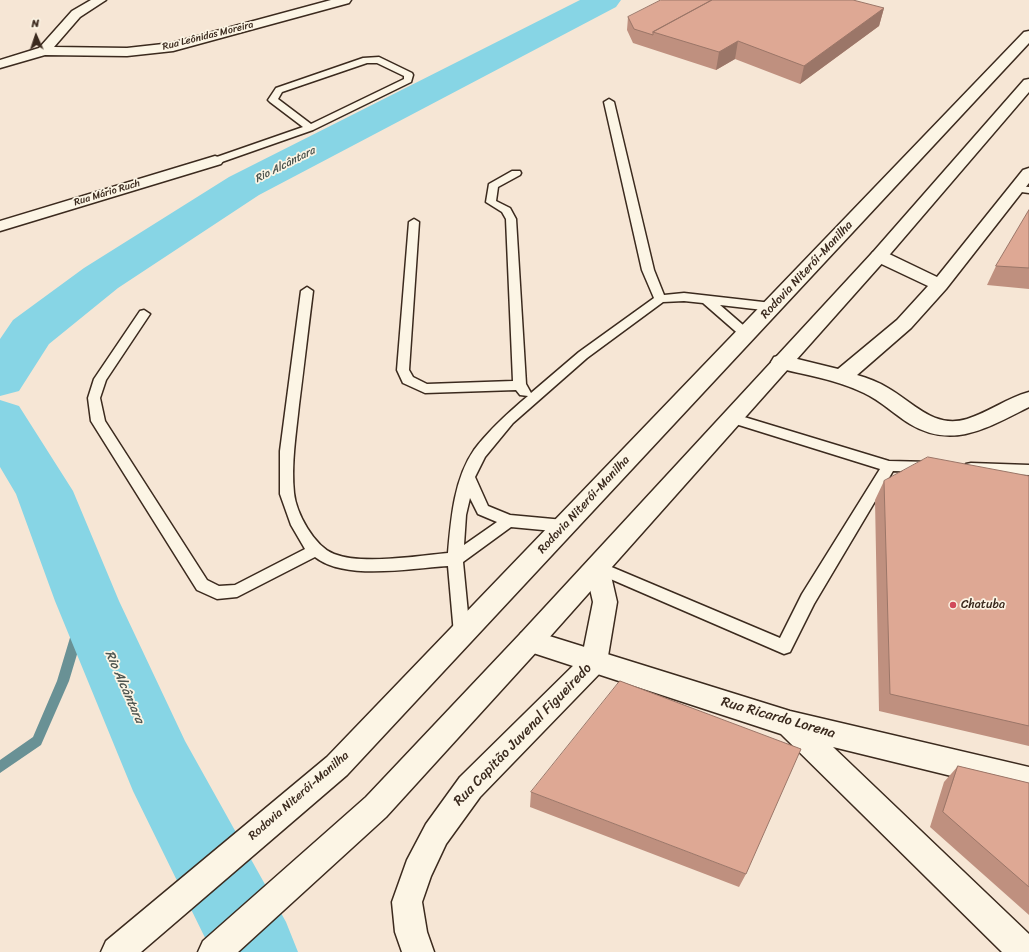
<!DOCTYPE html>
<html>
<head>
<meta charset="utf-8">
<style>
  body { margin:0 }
  #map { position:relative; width:1029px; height:952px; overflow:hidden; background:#f6e6d5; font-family:Sriracha,sans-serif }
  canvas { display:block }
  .north { position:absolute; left:16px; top:16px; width:40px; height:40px; -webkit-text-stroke:3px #fcf5e5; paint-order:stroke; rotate:357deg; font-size:11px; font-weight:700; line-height:16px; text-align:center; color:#3b2a1e }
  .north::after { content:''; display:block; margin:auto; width:14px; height:18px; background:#3b2a1e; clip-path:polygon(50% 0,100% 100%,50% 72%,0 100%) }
</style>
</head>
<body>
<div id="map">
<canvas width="1029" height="952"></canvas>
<div class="north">N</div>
</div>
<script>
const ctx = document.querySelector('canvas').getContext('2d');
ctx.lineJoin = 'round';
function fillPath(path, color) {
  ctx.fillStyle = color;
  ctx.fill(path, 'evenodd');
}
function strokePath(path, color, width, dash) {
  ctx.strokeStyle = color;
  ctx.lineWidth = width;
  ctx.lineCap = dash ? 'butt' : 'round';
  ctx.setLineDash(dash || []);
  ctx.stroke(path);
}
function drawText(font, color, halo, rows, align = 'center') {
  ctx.font = font + ' Sriracha,sans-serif';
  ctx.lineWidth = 3.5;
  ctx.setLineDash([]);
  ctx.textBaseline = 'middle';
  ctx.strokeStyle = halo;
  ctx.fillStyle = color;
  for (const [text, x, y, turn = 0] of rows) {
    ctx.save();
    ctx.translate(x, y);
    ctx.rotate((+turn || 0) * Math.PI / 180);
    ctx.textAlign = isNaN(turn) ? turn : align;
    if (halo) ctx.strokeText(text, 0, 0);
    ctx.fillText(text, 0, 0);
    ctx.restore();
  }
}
fillPath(new Path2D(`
  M 87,596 L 91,598 L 93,601 L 69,681 L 41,745 L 0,773 L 0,760 L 33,737 L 57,681 L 81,601 L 83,598 Z`), '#699195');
fillPath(new Path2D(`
  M 580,0 L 621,0 L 616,7 L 259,195 L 118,288 L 49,344 L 19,391 L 0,396 L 0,339 L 13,320 L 84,268 L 229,177 Z
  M 0,400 L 19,406 L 73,491 L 119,601 L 185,741 L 286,922 L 298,952 L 212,952 L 133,791 L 55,601 L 16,494 L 0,467 Z`), '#87d5e5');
const service = new Path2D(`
  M 379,57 L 412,73 L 413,75 L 411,82 L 313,130 L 219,163 L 211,163 L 210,161 L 211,159 L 303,127 L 270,102 L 268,100 L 276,88 L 363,58 ZM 367,63 L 377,63 L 404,76 L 404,79 L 311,124 L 278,99 L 282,92 Z
  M 609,99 L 614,102 L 654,270 L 664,295 L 684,293 L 772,303 L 778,307 L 776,310 L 772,311 L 720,305 L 750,331 L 752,334 L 746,338 L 742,337 L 703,303 L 684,301 L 663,302 L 587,358 L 513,423 L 485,457 L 475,477 L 488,506 L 510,515 L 564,520 L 569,522 L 571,526 L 569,530 L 564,532 L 511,527 L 463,562 L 470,634 L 468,639 L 462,641 L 456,639 L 454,634 L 448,566 C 412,568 345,581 315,557 L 237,597 L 217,599 L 197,590 L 91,421 L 88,398 L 94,379 L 140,311 L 144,310 L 150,314 L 106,380 L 100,398 L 105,421 L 207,580 L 219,586 L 235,585 L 305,549 L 291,525 L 280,494 L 280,451 L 301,291 L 307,287 L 313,291 C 308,329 304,367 299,405 C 296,434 291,464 294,493 C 296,513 314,546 334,554 C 362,565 417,556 448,553 C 451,519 454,479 474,450 C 489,430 509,412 528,396 L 520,395 L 516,390 L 425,393 L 403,383 L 397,370 L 409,222 L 414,219 L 419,222 L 409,370 L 413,377 L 427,384 L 513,381 L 506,219 L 502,212 L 486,202 L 489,184 L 512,171 L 520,171 L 521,173 L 520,175 L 498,187 L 496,201 L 510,208 L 516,219 L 526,384 L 531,393 L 579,352 L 654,298 L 642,270 L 604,102 ZM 470,498 L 478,514 L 497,522 L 464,545 L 466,515 Z
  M 1018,186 L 1029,187 L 1029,193 L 1014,191 L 1013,189 L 1014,187 Z
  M 731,413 L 889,461 L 931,462 L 936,463 L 938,467 L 936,471 L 931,472 L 893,471 L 814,604 L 790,652 L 784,654 L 592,571 L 589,567 L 592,563 L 597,561 L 602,563 L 780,638 L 802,594 L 880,469 L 726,421 L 724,418 L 726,415 Z
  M 971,463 L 1029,465 L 1029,475 L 971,473 L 966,472 L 964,468 L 966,464 Z`);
const minor = new Path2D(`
  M 91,0 L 106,0 L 80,17 L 54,47 L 127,48 L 172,43 L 331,0 L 351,0 L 349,3 L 173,51 L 127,56 L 45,55 L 0,68 L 0,60 L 39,48 L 72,11 Z
  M 215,156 L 221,158 L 223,161 L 221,164 L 0,231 L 0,221 Z
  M 1029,168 L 1029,183 L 946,289 L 911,328 L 857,375 C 868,378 878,382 888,388 C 914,403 934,429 967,419 C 989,412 1007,398 1029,392 L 1029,407 C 989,427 953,450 910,424 C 894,414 881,401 864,393 C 836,379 804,375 774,367 L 771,362 L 774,357 L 781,355 L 838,369 L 897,320 L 928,286 L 873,260 L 870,256 L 873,252 L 879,251 L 885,252 L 937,277 L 1023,170 Z
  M 530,630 L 790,711 L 1029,767 L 1029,795 L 833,747 L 1029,934 L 1029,952 L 1002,952 L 781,734 L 521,649 L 517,641 L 521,633 Z`);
const tertiary = new Path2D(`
  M 597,557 L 605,560 L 609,567 L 617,602 L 607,662 L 603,670 L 480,797 L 446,844 L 431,876 L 422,902 L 427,932 L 434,952 L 402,952 L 395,932 L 392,902 L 407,860 L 426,824 L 460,777 L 582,657 L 593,602 L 585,567 L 589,560 Z`);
const trunk = new Path2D(`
  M 1029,31 L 1029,43 L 347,775 L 141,952 L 101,952 L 106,941 L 327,757 L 1024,32 Z
  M 1029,79 L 1029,92 L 885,260 L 539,649 L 386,817 L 238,952 L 198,952 L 203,941 L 366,797 L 521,633 L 873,252 L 1024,80 Z`);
strokePath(service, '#3b2a1e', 3);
strokePath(minor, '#3b2a1e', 3);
strokePath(tertiary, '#3b2a1e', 3);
strokePath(trunk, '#3b2a1e', 3);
fillPath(service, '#fcf5e5');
fillPath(minor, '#fcf5e5');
fillPath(tertiary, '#fcf5e5');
fillPath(trunk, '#fcf5e5');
fillPath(new Path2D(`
  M 884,8 L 879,26 L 800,84 L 735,59 L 716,70 L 633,43 L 627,30 L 628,17 Z
  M 1029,210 L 1029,289 L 987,285 L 996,266 Z
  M 1029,476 L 1029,746 L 879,711 L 875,500 L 884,481 Z
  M 958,766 L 1029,783 L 1029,915 L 930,827 L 944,782 Z
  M 531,792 L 746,874 L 739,887 L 530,807 Z`), '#bf907f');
fillPath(new Path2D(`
  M 884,8 L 879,26 L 800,84 L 804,66 Z
  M 738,41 L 735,59 L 716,70 L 719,52 Z`), '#9b7668');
const building = new Path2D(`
  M 661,0 L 712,0 L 653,32 L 653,35 L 634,29 L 628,17 Z
  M 712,0 L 853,0 L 884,8 L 804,66 L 738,41 L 719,52 L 653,32 Z
  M 1029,210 L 1029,268 L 996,266 Z
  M 928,457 L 1029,476 L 1029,726 L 890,694 L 884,481 Z
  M 620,681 L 801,749 L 746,874 L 531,792 Z
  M 958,766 L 1029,783 L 1029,887 L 943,812 Z`);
fillPath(building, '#dea894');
strokePath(building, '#9b7668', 1);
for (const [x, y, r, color] of [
  [953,605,4,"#d1495b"]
]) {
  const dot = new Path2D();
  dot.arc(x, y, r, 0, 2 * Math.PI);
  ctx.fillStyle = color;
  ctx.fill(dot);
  strokePath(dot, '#fcf5e5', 1.5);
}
drawText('10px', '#3b2a1e', '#fcf5e5', [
  ["Rua Leônidas Moreira",208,36,-14],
  ["Rua Mário Ruch",107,193,-17]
]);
drawText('italic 11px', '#4e5550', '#fcf5e5', [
  ["Rio Alcântara",285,165,-27]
]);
drawText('12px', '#3b2a1e', '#fcf5e5', [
  ["Rodovia Niterói-Manilha",807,270,-47],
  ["Rodovia Niterói-Manilha",584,505,-47],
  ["Rodovia Niterói-Manilha",299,796,-41]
]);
drawText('12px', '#3b2a1e', '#fcf5e5', [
  ["Chatuba",961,605]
], 'left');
drawText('italic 13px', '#4e5550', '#fcf5e5', [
  ["Rio Alcântara",124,687,66]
]);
drawText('14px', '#3b2a1e', '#fcf5e5', [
  ["Rua Ricardo Lorena",778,718,16],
  ["Rua Capitão Juvenal Figueiredo",523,735,-46]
]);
</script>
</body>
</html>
